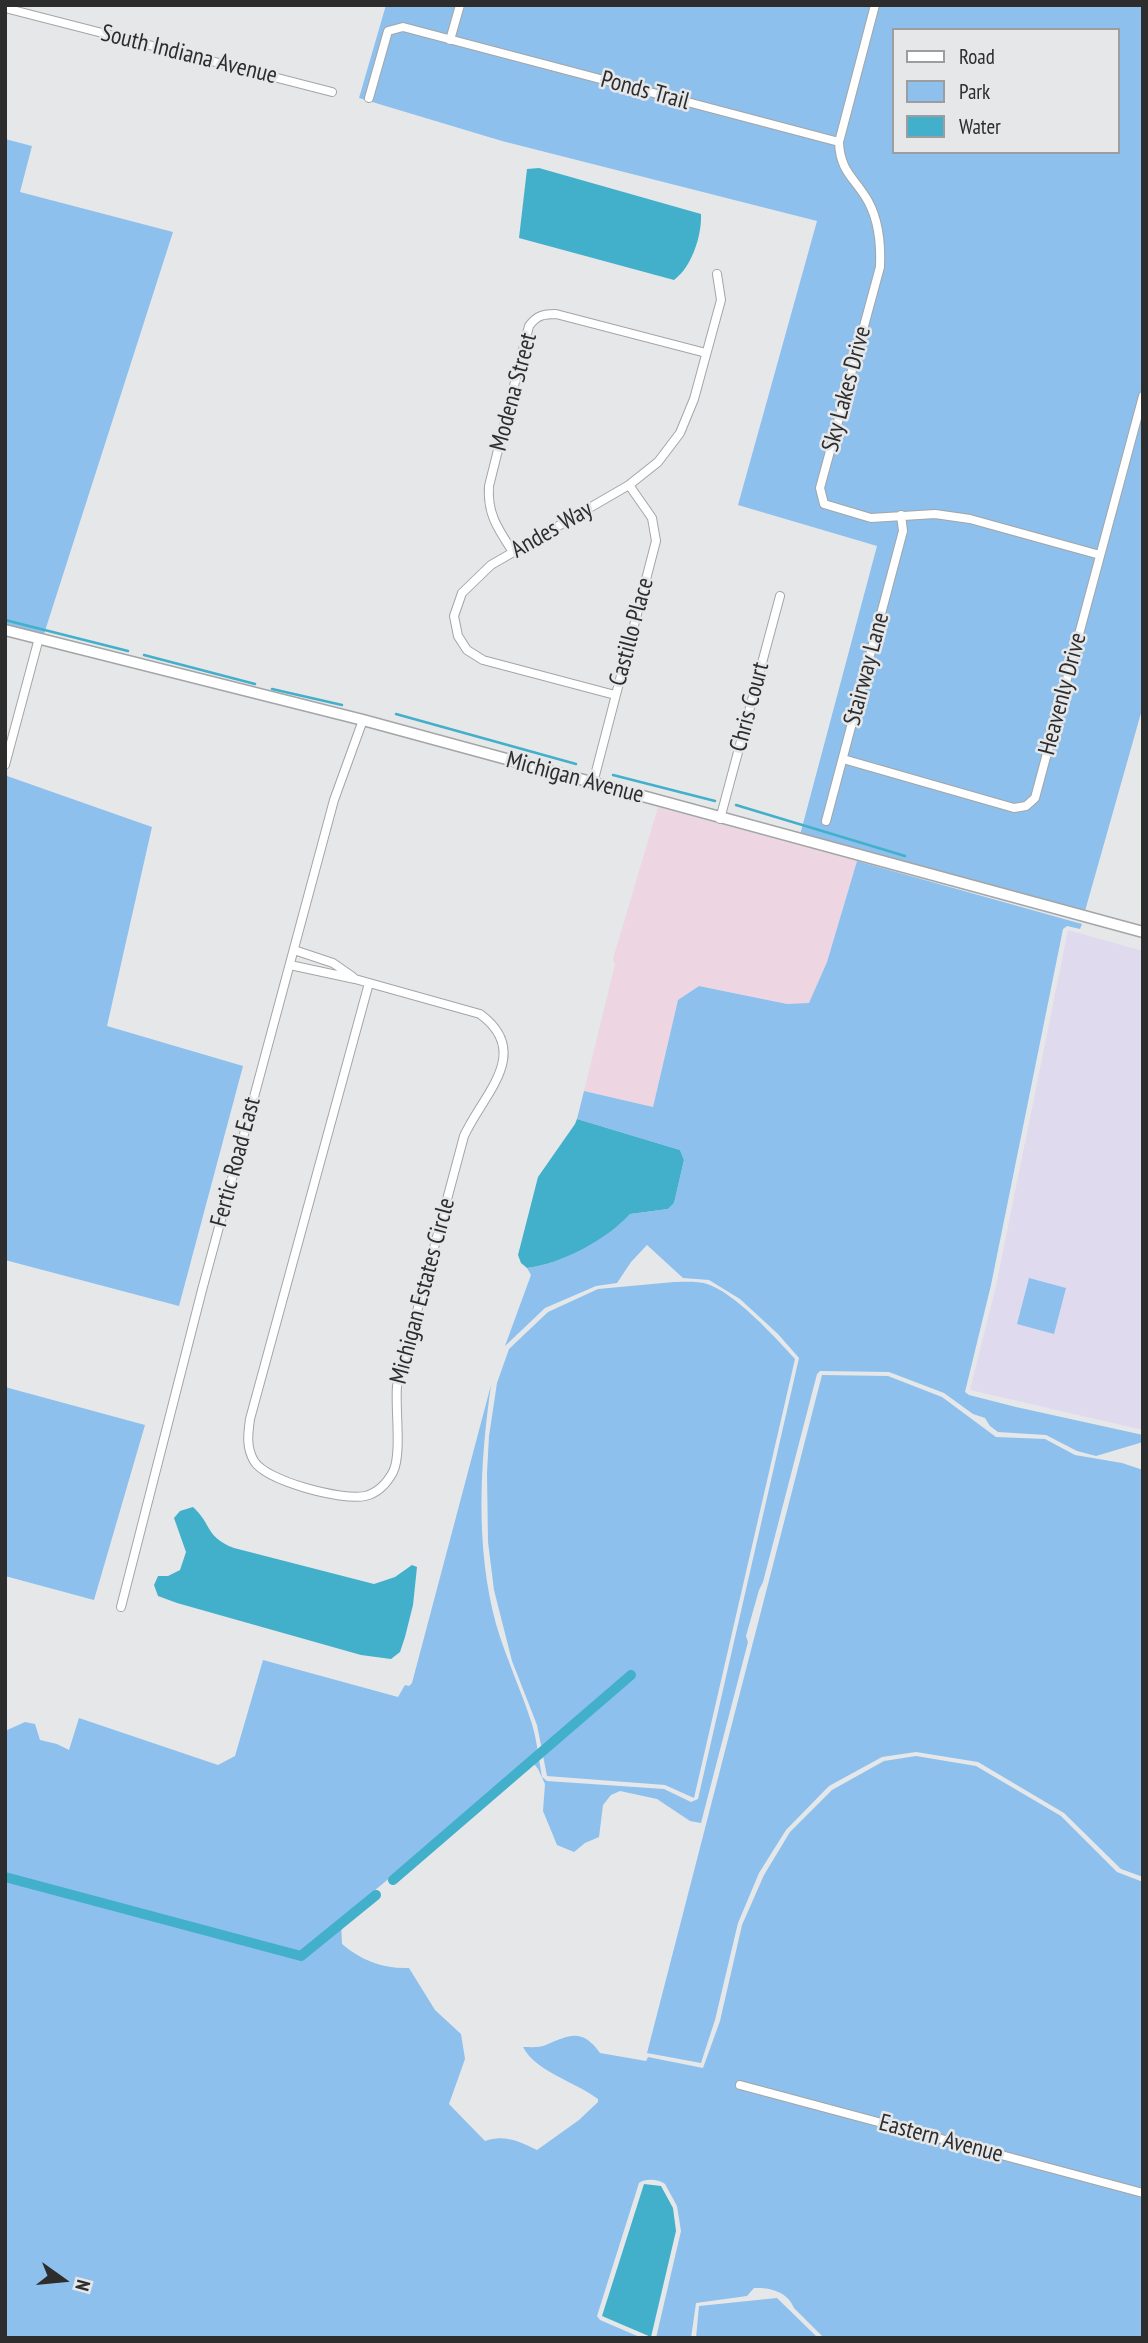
<!DOCTYPE html>
<html>
<head>
<meta charset="utf-8">
<style>
  body { margin:0 }
  #map { position:relative; width:1148px; height:2343px; overflow:hidden; background:#e6e7e9; font-family:"PT Sans Narrow",sans-serif }
  canvas { display:block }
  .frame { position:absolute; inset:0; border:7px solid #2d2d2e; pointer-events:none }
  .legend { position:absolute; left:892px; top:28px; width:228px; height:126px; box-sizing:border-box; background:#e6e7e9; border:2px solid #9c9d9e; margin:0; padding:9px 12px; list-style:none; font-size:21px; color:#2d2d2e }
  .legend li { display:flex; align-items:center; gap:14px; height:35px }
  .legend b { width:35px; border:2px solid #9c9d9e }
  .north { position:absolute; left:28px; top:2245px; width:70px; height:70px; -webkit-text-stroke:5px #e6e7e9; paint-order:stroke; rotate:105deg; font-size:19px; font-weight:700; line-height:28px; text-align:center; color:#2d2d2e }
  .north::after { content:''; display:block; margin:auto; width:24px; height:32px; background:#2d2d2e; clip-path:polygon(50% 0,100% 100%,50% 72%,0 100%) }
</style>
</head>
<body>
<div id="map">
<canvas width="1148" height="2343"></canvas>
<div class="frame"></div>
<ul class="legend">
<li><b style="height:9px;background:#fff"></b>Road</li>
<li><b style="height:19px;background:#8dc0ed"></b>Park</li>
<li><b style="height:19px;background:#42afcb"></b>Water</li>
</ul>
<div class="north">N</div>
</div>
<script>
const ctx = document.querySelector('canvas').getContext('2d');
ctx.lineJoin = 'round';
function fillPath(path, color) {
  ctx.fillStyle = color;
  ctx.fill(path, 'evenodd');
}
function strokePath(path, color, width, dash) {
  ctx.strokeStyle = color;
  ctx.lineWidth = width;
  ctx.lineCap = dash ? 'butt' : 'round';
  ctx.setLineDash(dash || []);
  ctx.stroke(path);
}
function drawText(font, color, halo, rows, align = 'center') {
  ctx.font = font + ' "PT Sans Narrow",sans-serif';
  ctx.lineWidth = 5;
  ctx.setLineDash([]);
  ctx.textBaseline = 'middle';
  ctx.strokeStyle = halo;
  ctx.fillStyle = color;
  for (const [text, x, y, turn = 0] of rows) {
    ctx.save();
    ctx.translate(x, y);
    ctx.rotate((+turn || 0) * Math.PI / 180);
    ctx.textAlign = isNaN(turn) ? turn : align;
    if (halo) ctx.strokeText(text, 0, 0);
    ctx.fillText(text, 0, 0);
    ctx.restore();
  }
}
fillPath(new Path2D(`
  M 658,807 L 857,861 L 827,962 L 809,1004 L 787,1004 L 699,986 L 678,1000 L 653,1107 L 584,1091 L 615,964 L 613,959 Z`), '#edd6e2');
fillPath(new Path2D(`
  M 1068,930 L 1143,951 L 1143,1430 L 970,1390 L 996,1286 Z`), '#e0daef');
fillPath(new Path2D(`
  M 386,5 L 1143,5 L 1143,706 L 1085,911 L 800,835 L 877,546 L 738,505 L 817,221 L 502,141 L 359,98 ZM 894,30 L 1118,30 L 1118,152 L 894,152 Z
  M 5,139 L 32,146 L 20,192 L 173,232 L 44,634 L 5,624 Z
  M 7,776 L 152,827 L 107,1026 L 243,1066 L 179,1306 L 5,1260 L 5,784 Z
  M 857,861 L 1082,924 L 1080,929 L 1067,926 L 1063,929 L 991,1285 L 965,1392 L 969,1395 L 1016,1407 L 1143,1435 L 1143,1442 L 1096,1456 L 1077,1451 L 1046,1435 L 998,1432 L 990,1426 L 985,1418 L 973,1414 L 944,1393 L 889,1372 L 820,1371 L 817,1374 L 763,1582 L 759,1590 L 746,1636 L 748,1642 L 701,1823 L 690,1821 L 657,1799 L 620,1791 L 611,1795 L 603,1805 L 599,1837 L 585,1843 L 574,1852 L 557,1845 L 543,1811 L 545,1784 L 538,1769 L 531,1760 L 344,1916 L 341,1920 L 342,1944 C 362,1961 384,1969 409,1968 L 435,2010 L 461,2034 L 465,2059 L 449,2104 L 485,2141 C 504,2134 519,2141 537,2150 L 579,2120 L 598,2102 L 598,2099 C 576,2082 536,2072 523,2047 C 530,2047 539,2048 546,2045 C 570,2035 582,2028 600,2053 L 646,2061 L 648,2057 L 703,2068 L 720,2021 L 742,1925 L 764,1875 L 790,1832 L 832,1790 L 884,1761 L 916,1756 L 976,1766 L 1061,1816 L 1117,1872 L 1143,1882 L 1143,2338 L 824,2338 L 794,2308 C 788,2292 770,2287 754,2288 L 747,2296 L 696,2303 L 691,2338 L 656,2338 L 681,2231 L 677,2206 L 665,2184 C 659,2179 645,2178 639,2183 L 597,2316 L 600,2320 L 642,2338 L 5,2338 L 5,1731 L 25,1722 L 35,1724 L 40,1740 L 57,1744 L 69,1750 L 79,1718 L 218,1765 L 235,1756 L 263,1660 L 398,1697 L 405,1685 L 409,1686 L 412,1683 L 491,1385 C 480,1463 475,1546 496,1624 C 506,1658 521,1690 532,1724 C 537,1741 539,1760 542,1777 L 547,1781 L 664,1789 L 691,1802 L 698,1799 L 799,1358 L 778,1334 L 740,1299 L 709,1280 L 683,1278 L 647,1245 L 631,1262 L 617,1283 L 596,1286 L 545,1308 L 505,1346 L 531,1275 L 527,1268 C 560,1264 608,1239 630,1214 L 668,1209 L 674,1203 L 684,1160 L 680,1150 L 577,1119 L 584,1091 L 653,1107 L 678,1000 L 699,986 L 787,1004 L 809,1003 L 827,962 Z
  M 1029,1278 L 1066,1288 L 1054,1334 L 1017,1324 Z
  M 674,1282 C 684,1282 698,1281 707,1284 C 734,1292 776,1338 795,1359 L 694,1798 L 665,1785 L 547,1776 L 537,1725 L 512,1661 L 494,1590 L 488,1542 L 487,1473 L 489,1436 L 497,1383 L 509,1349 L 548,1312 L 598,1289 Z
  M 822,1375 L 888,1376 L 942,1397 L 996,1437 L 1045,1439 L 1075,1455 L 1122,1463 L 1143,1470 L 1143,1877 L 1121,1869 L 1064,1813 L 978,1762 L 916,1752 L 882,1757 L 829,1786 L 786,1830 L 759,1873 L 738,1923 L 715,2020 L 701,2063 L 647,2053 Z
  M 5,1387 L 145,1425 L 94,1600 L 5,1576 Z
  M 777,2298 L 818,2338 L 696,2338 L 699,2306 Z`), '#8dc0ed');
fillPath(new Path2D(`
  M 539,168 L 701,214 C 702,235 692,267 674,280 L 519,238 L 527,169 Z
  M 577,1119 L 680,1150 L 684,1160 L 674,1203 L 668,1209 L 630,1214 C 608,1239 561,1264 527,1268 L 521,1263 L 518,1255 L 538,1177 L 575,1124 Z
  M 193,1507 C 212,1524 205,1537 234,1548 L 374,1584 L 395,1577 L 412,1565 L 417,1567 L 413,1605 L 405,1637 L 400,1652 L 391,1659 L 361,1655 L 177,1603 L 158,1596 L 154,1585 L 158,1576 L 168,1576 L 180,1570 L 186,1552 L 174,1518 L 180,1511 Z
  M 644,2184 L 661,2186 L 673,2208 L 676,2231 L 651,2337 L 602,2316 Z`), '#42afcb');
strokePath(new Path2D(`
  M 5,620 L 128,651
  M 144,655 L 255,684
  M 272,689 L 342,705
  M 396,714 L 576,764
  M 613,775 L 715,801
  M 736,805 L 905,856`), '#42afcb', 2.5);
strokePath(new Path2D(`
  M 5,1877 L 301,1956 L 376,1895
  M 393,1880 L 631,1675`), '#42afcb', 10);
const street = new Path2D(`
  M 875,5 L 839,142 C 840,172 855,178 868,201 C 879,221 881,245 880,267 L 820,488 L 824,504 L 871,518 L 935,514 L 970,519 L 1100,555
  M 5,8 L 332,92
  M 450,40 L 460,5
  M 369,98 L 388,31 L 403,27 L 839,142
  M 513,552 C 498,529 487,514 489,486 L 529,326 C 537,315 544,314 556,314 L 706,353
  M 615,695 L 483,660 L 467,650 L 458,636 L 454,616 L 462,593 L 491,565 L 629,485 L 658,462 L 680,433 L 694,399 L 721,300 L 717,274
  M 843,759 L 1014,808 L 1026,806 L 1035,798 L 1143,396
  M 5,765 L 39,638
  M 593,783 L 656,541 L 652,518 L 629,485
  M 720,819 L 780,596
  M 826,821 L 903,531 L 901,515
  M 294,950 L 333,963 L 353,977
  M 290,965 L 355,979 L 480,1014 C 533,1053 483,1094 464,1136 L 397,1386 C 395,1409 402,1454 393,1472 C 387,1483 378,1493 365,1496 C 342,1501 266,1481 254,1461 C 246,1447 248,1434 250,1419 L 369,983
  M 121,1607 L 202,1290 L 334,800 L 363,720
  M 740,2085 L 1143,2193`);
const secondary = new Path2D(`
  M 5,630 L 363,720 L 1143,932`);
strokePath(street, '#a3a5a6', 10);
strokePath(secondary, '#a3a5a6', 13);
strokePath(street, '#fff', 8);
strokePath(secondary, '#fff', 10);
drawText('24px', '#2d2d2e', '#e6e7e9', [
  ["South Indiana Avenue",189,55,14],
  ["Ponds Trail",645,91,15],
  ["Sky Lakes Drive",847,389,-75],
  ["Modena Street",514,392,-75],
  ["Andes Way",552,530,-30],
  ["Castillo Place",632,632,-75],
  ["Stairway Lane",867,669,-75],
  ["Heavenly Drive",1063,694,-75],
  ["Chris Court",750,707,-75],
  ["Michigan Avenue",575,778,15],
  ["Fertic Road East",236,1162,-75],
  ["Michigan Estates Circle",423,1291,-75],
  ["Eastern Avenue",941,2139,15]
]);
</script>
</body>
</html>
